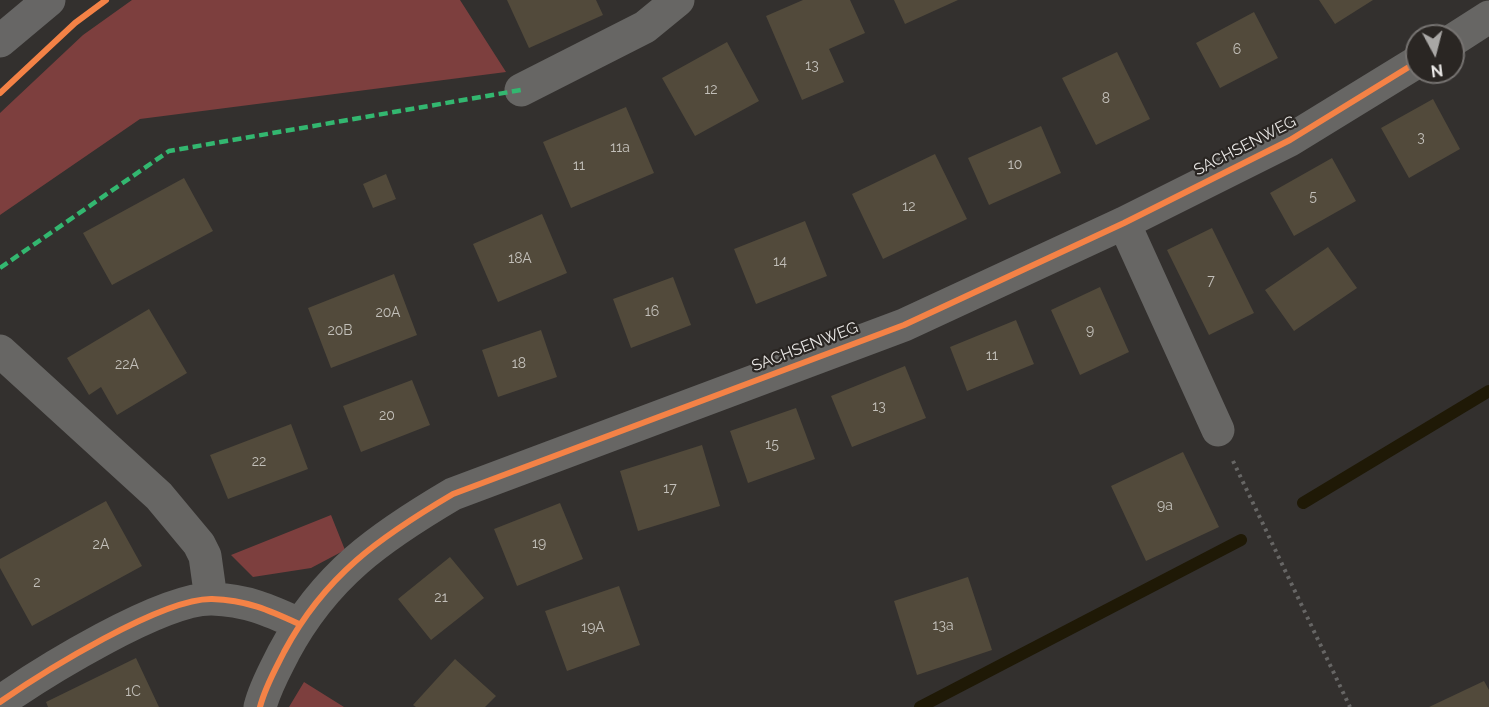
<!DOCTYPE html>
<html>
<head>
<meta charset="utf-8">
<style>
  body { margin:0 }
  #map { position:relative; width:1489px; height:707px; overflow:hidden; background:#33302e; font-family:Raleway,sans-serif }
  canvas { display:block }
  .north { position:absolute; left:1405px; top:24px; width:60px; height:60px; box-sizing:border-box; background:#2a2623; border:2px solid #767371; border-radius:50%; rotate:173deg; font-size:16px; font-weight:700; line-height:24px; text-align:center; color:#e9e7e5 }
  .north::after { content:''; display:block; margin:auto; width:21px; height:27px; background:#a9a7a5; clip-path:polygon(50% 0,100% 100%,50% 72%,0 100%) }
</style>
</head>
<body>
<div id="map">
<canvas width="1489" height="707"></canvas>
<div class="north">N</div>
</div>
<script>
const ctx = document.querySelector('canvas').getContext('2d');
ctx.lineJoin = 'round';
function fillPath(path, color) {
  ctx.fillStyle = color;
  ctx.fill(path, 'evenodd');
}
function strokePath(path, color, width, dash) {
  ctx.strokeStyle = color;
  ctx.lineWidth = width;
  ctx.lineCap = dash ? 'butt' : 'round';
  ctx.setLineDash(dash || []);
  ctx.stroke(path);
}
function drawText(font, color, halo, rows, align = 'center') {
  ctx.font = font + ' Raleway,sans-serif';
  ctx.lineWidth = 4.5;
  ctx.setLineDash([]);
  ctx.textBaseline = 'middle';
  ctx.strokeStyle = halo;
  ctx.fillStyle = color;
  for (const [text, x, y, turn = 0] of rows) {
    ctx.save();
    ctx.translate(x, y);
    ctx.rotate((+turn || 0) * Math.PI / 180);
    ctx.textAlign = isNaN(turn) ? turn : align;
    if (halo) ctx.strokeText(text, 0, 0);
    ctx.fillText(text, 0, 0);
    ctx.restore();
  }
}
fillPath(new Path2D(`
  M 132,0 L 460,0 L 506,72 L 140,119 L 0,215 L 0,113 L 83,35 Z
  M 331,515 L 345,550 L 311,568 L 253,577 L 231,555 Z
  M 304,682 L 344,707 L 289,707 Z`), '#7d3f3e');
strokePath(new Path2D(`
  M 1303,503 L 1489,391
  M 920,707 L 1241,540`), '#1f1906', 12);
fillPath(new Path2D(`
  M 507,0 L 596,0 L 603,15 L 529,48 Z
  M 803,0 L 850,0 L 865,33 L 829,49 L 844,82 L 802,100 L 766,16 Z
  M 894,0 L 958,0 L 905,24 Z
  M 1319,0 L 1373,0 L 1335,24 Z
  M 1254,12 L 1278,58 L 1220,88 L 1196,43 Z
  M 727,42 L 759,101 L 695,136 L 662,78 Z
  M 1117,52 L 1150,119 L 1096,145 L 1062,78 Z
  M 1433,99 L 1460,149 L 1409,178 L 1381,128 Z
  M 626,107 L 654,173 L 571,208 L 543,142 Z
  M 1041,126 L 1061,173 L 989,205 L 968,158 Z
  M 935,154 L 967,219 L 883,259 L 852,194 Z
  M 1332,158 L 1356,201 L 1294,236 L 1270,193 Z
  M 386,174 L 396,199 L 373,208 L 363,184 Z
  M 184,178 L 213,231 L 112,285 L 83,233 Z
  M 542,214 L 567,273 L 498,302 L 473,244 Z
  M 805,221 L 827,276 L 756,304 L 734,249 Z
  M 1212,228 L 1254,313 L 1209,335 L 1167,250 Z
  M 1328,247 L 1357,288 L 1294,331 L 1265,290 Z
  M 394,274 L 417,335 L 331,368 L 308,308 Z
  M 673,277 L 691,325 L 631,348 L 613,299 Z
  M 1100,287 L 1129,352 L 1080,375 L 1051,310 Z
  M 149,309 L 187,373 L 117,415 L 101,387 L 89,395 L 67,358 Z
  M 1016,320 L 1034,364 L 967,391 L 950,347 Z
  M 541,330 L 557,377 L 498,397 L 482,350 Z
  M 905,366 L 926,418 L 852,447 L 831,396 Z
  M 412,380 L 430,425 L 361,452 L 343,406 Z
  M 796,408 L 815,459 L 748,483 L 730,431 Z
  M 291,424 L 308,469 L 228,499 L 210,455 Z
  M 702,445 L 720,506 L 638,531 L 620,471 Z
  M 1183,452 L 1219,527 L 1146,561 L 1111,486 Z
  M 106,501 L 142,566 L 32,626 L 0,568 L 0,559 Z
  M 560,503 L 583,559 L 517,586 L 494,529 Z
  M 450,557 L 484,598 L 431,640 L 398,599 Z
  M 968,577 L 992,650 L 917,675 L 894,601 Z
  M 619,586 L 640,645 L 567,671 L 545,611 Z
  M 136,658 L 159,707 L 48,707 L 46,702 Z
  M 455,659 L 496,696 L 485,707 L 416,707 L 413,705 Z
  M 1484,681 L 1489,690 L 1489,707 L 1429,707 Z`), '#524a3b');
strokePath(new Path2D(`
  M 1233,461 L 1350,707`), '#676665', 4, [3, 4.5]);
strokePath(new Path2D(`
  M 1453,40 L 1489,17
  M 521,90 L 645,27 L 678,0
  M 1124,223 L 1218,430
  M 0,351 L 159,496 L 199,544 L 205,556 L 211,599
  M 0,702 C 43,672 162,598 212,599 C 246,600 269,610 299,624
  M 260,707 C 265,687 275,670 284,652 C 325,575 380,537 453,494 L 904,325 L 1124,223 L 1290,140 L 1417,62`), '#676664', 33);
strokePath(new Path2D(`
  M 0,41 L 49,0`), '#676665', 33);
strokePath(new Path2D(`
  M 0,268 L 169,151 L 521,90`), '#33b770', 4.5, [9, 4.5]);
strokePath(new Path2D(`
  M 0,93 L 75,23 L 106,0
  M 0,702 C 43,672 162,598 212,599 C 246,600 269,610 299,624
  M 260,707 C 265,687 275,670 284,652 C 325,575 380,537 453,494 L 904,325 L 1124,223 L 1290,140 L 1417,62`), '#f48246', 6);
drawText('14px', '#c3c0ba', null, [
  ["6",1237,50],
  ["13",812,66],
  ["12",711,90],
  ["8",1106,99],
  ["3",1421,138],
  ["11a",620,148],
  ["10",1015,165],
  ["11",579,166],
  ["5",1313,197],
  ["12",909,207],
  ["18A",520,259],
  ["14",780,262],
  ["7",1211,281],
  ["16",652,312],
  ["20A",388,313],
  ["20B",340,331],
  ["9",1090,331],
  ["11",992,356],
  ["18",519,364],
  ["22A",127,365],
  ["13",879,407],
  ["20",387,416],
  ["15",772,445],
  ["22",259,462],
  ["17",670,489],
  ["9a",1165,506],
  ["19",539,544],
  ["2A",101,545],
  ["2",37,583],
  ["21",441,598],
  ["13a",943,626],
  ["19A",593,628],
  ["1C",133,692]
]);
drawText('16px', '#e9e7e5', '#2a2623', [
  ["SACHSENWEG",1245,146,-27],
  ["SACHSENWEG",805,347,-21]
]);
</script>
</body>
</html>
